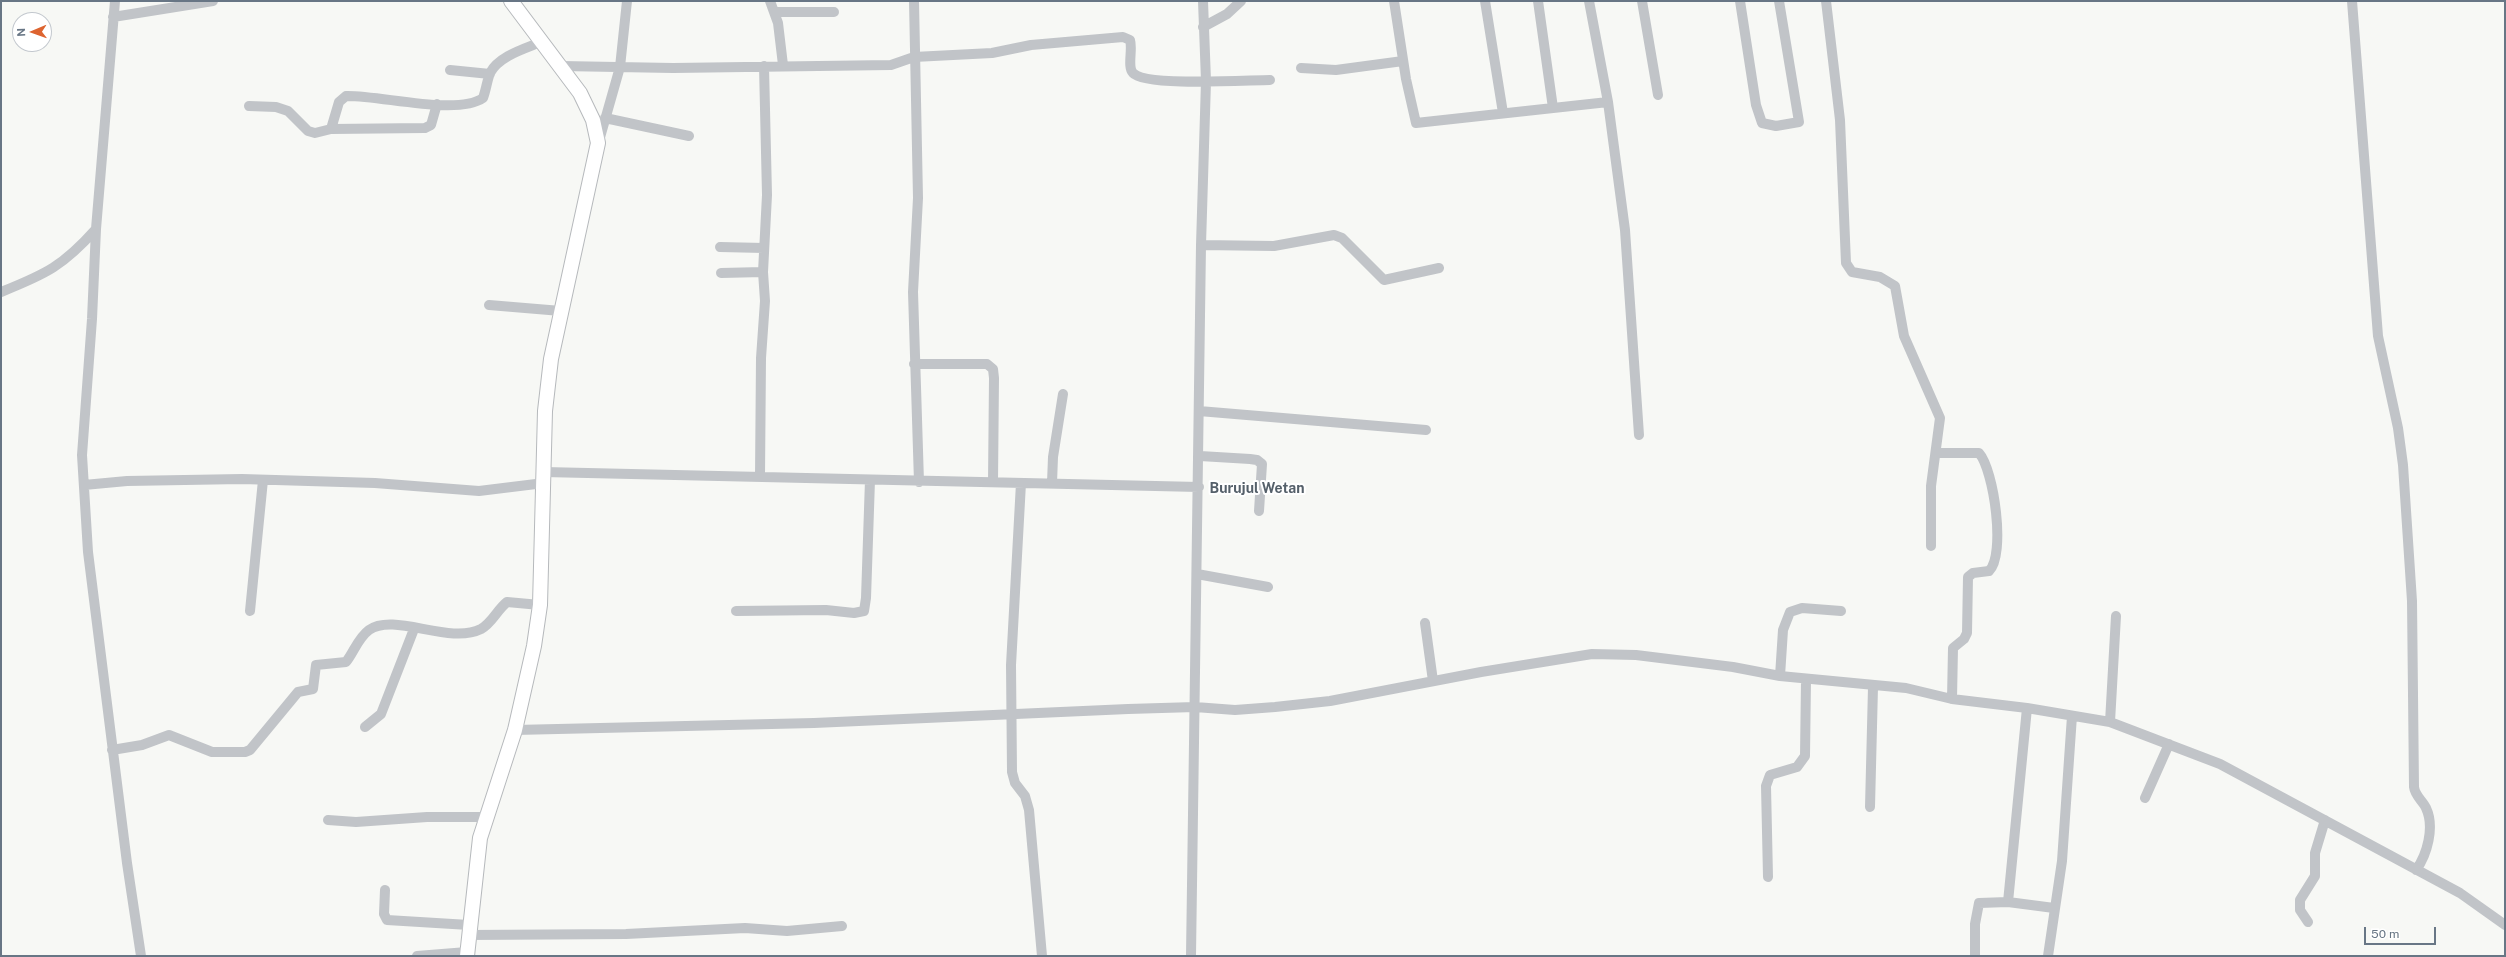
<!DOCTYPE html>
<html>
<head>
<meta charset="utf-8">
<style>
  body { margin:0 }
  #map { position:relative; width:2506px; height:957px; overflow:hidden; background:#f7f8f5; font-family:"Public Sans",sans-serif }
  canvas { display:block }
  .frame { position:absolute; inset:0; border:2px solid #687685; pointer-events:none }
  .north { position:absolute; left:12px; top:12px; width:40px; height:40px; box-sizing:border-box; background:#fff; border:1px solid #c3c8ce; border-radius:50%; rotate:268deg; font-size:11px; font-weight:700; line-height:16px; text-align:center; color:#687685 }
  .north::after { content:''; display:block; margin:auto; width:14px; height:18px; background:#dd6430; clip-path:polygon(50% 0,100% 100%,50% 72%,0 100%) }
  .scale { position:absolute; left:2364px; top:927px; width:72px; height:18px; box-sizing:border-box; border:2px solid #687685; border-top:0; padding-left:5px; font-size:12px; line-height:14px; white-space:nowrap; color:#687685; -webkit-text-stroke:3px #fff; paint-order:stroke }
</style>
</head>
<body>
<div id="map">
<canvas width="2506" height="957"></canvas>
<div class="frame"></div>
<div class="north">N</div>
<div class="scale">50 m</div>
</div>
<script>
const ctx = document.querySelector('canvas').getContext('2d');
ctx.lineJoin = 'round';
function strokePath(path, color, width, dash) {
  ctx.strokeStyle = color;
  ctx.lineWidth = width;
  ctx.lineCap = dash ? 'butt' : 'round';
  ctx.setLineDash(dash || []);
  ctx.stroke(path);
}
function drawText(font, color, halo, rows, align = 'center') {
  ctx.font = font + ' "Public Sans",sans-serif';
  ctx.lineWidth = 4;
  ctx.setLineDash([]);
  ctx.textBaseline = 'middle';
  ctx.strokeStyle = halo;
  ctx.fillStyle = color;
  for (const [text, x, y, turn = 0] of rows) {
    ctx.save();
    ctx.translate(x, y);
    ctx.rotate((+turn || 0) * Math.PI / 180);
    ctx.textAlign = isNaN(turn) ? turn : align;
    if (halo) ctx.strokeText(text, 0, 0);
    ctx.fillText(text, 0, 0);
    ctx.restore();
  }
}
const highway = new Path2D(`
  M 467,956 L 480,838 L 515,730 L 534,646 L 540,605 L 545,411 L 551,359 L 598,143 L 593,120 L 580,93 L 511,1`);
strokePath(highway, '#b6b9bc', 16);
strokePath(new Path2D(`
  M 115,1 L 96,229 L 92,319 L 82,455 L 88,552 L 127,863 L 141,956
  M 770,1 L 778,23 L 783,65
  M 914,1 L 918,198 L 913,292 L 919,482
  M 1394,1 L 1406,79 L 1416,123 L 1608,102
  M 1485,1 L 1503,113
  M 1538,1 L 1553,108
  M 1589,1 L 1608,102 L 1625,230 L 1639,435
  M 1642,1 L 1658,95
  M 1740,1 L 1756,105 L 1762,123 L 1776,126 L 1799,122 L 1779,1
  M 1826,1 L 1840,120 L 1846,263 L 1852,272 L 1880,277 L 1895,286 L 1904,336 L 1940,418 L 1931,486 L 1931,546
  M 2352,1 L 2378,336 L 2398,428 L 2403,465 L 2412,601 L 2414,787 C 2415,796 2423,801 2426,808 C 2435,827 2427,855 2416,870
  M 775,12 L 834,12
  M 113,17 L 213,1
  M 1203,27 L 1227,14 L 1241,1
  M 561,66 L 673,68 L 891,65 L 914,57 L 992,53 L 1031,45 L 1123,37 L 1130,40 C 1133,49 1127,67 1133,73 C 1145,87 1248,80 1270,80
  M 1301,68 L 1336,70 L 1403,61
  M 450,70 L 490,74
  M 249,106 L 276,107 L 288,111 L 308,131 L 315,133 L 331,129 L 339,102 L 346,96 C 380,95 457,116 483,98 C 486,90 487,81 490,73 C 499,56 524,49 541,42
  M 605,118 L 689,136
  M 331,129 L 425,128 L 431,125 L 437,104
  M 599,141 L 620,67 L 627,1
  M 1201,245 L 1274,246 L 1334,235 L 1342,238 L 1384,280 L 1439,268
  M 720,247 L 764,248
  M 721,273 L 763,272
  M 1,292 C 46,274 63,266 96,229
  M 489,305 L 561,311
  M 914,364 L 987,364 L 993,369 L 994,378 L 993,482
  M 1199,411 L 1426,430
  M 1937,453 L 1979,453 C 1994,470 2006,555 1989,571 L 1973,573 L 1968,577 L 1967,633 L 1964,639 L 1953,648 L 1952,699
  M 1200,456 L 1250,459 L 1257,460 L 1262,464 L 1259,511
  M 544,472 L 1199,487
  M 760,476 L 761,358 L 765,301 L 763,272 L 767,195 L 764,66
  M 1021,483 L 1011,665 L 1012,772 L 1015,783 L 1025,796 L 1029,810 L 1042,956
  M 1052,483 L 1053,457 L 1063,394
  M 84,485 L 127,481 L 242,479 L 375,483 L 479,491 L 544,483
  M 1197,574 L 1268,587
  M 250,611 L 263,480
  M 736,611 L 826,610 L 854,613 L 864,611 L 866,598 L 870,480
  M 1425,623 L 1433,681
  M 1780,676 L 1783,630 L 1790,612 L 1802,608 L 1841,611
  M 2110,722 L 2116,616
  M 365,727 L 381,714 L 414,629
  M 515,730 L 814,723 L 1128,709 L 1195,707 L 1235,710 L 1275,707 L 1330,701 L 1481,672 L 1592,654 L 1636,655 L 1733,667 L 1780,676 L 1906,688 L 1952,699 L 2027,708 L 2110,722 L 2220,764 L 2460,893 L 2505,925
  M 112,750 L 142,745 L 169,735 L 212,752 L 245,752 L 250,750 L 298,692 L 313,689 L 316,665 L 346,662 C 354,652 358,638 369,630 C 394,612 449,645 481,629 C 492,623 497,610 507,602 L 540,605
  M 2145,798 L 2169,744
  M 1870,807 L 1873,687
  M 328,820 L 356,822 L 427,817 L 487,817
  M 1768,877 L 1766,786 L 1770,775 L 1797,767 L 1805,756 L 1806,680
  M 385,890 L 384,914 L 387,920 L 469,925
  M 2008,902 L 2027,708
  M 2308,922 L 2300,910 L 2300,900 L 2315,876 L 2315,853 L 2325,820
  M 468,935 L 626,934 L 745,928 L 787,931 L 842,926
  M 417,956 L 467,952
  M 1191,956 L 1201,245 L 1206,81 L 1203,1
  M 1975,956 L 1975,924 L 1979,903 L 2008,902 L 2054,908
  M 2048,956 L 2062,861 L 2072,716`), '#c1c4c8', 10);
strokePath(highway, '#fff', 14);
drawText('bold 14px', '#55606a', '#fff', [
  ["Burujul Wetan",1257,489]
]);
</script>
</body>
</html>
